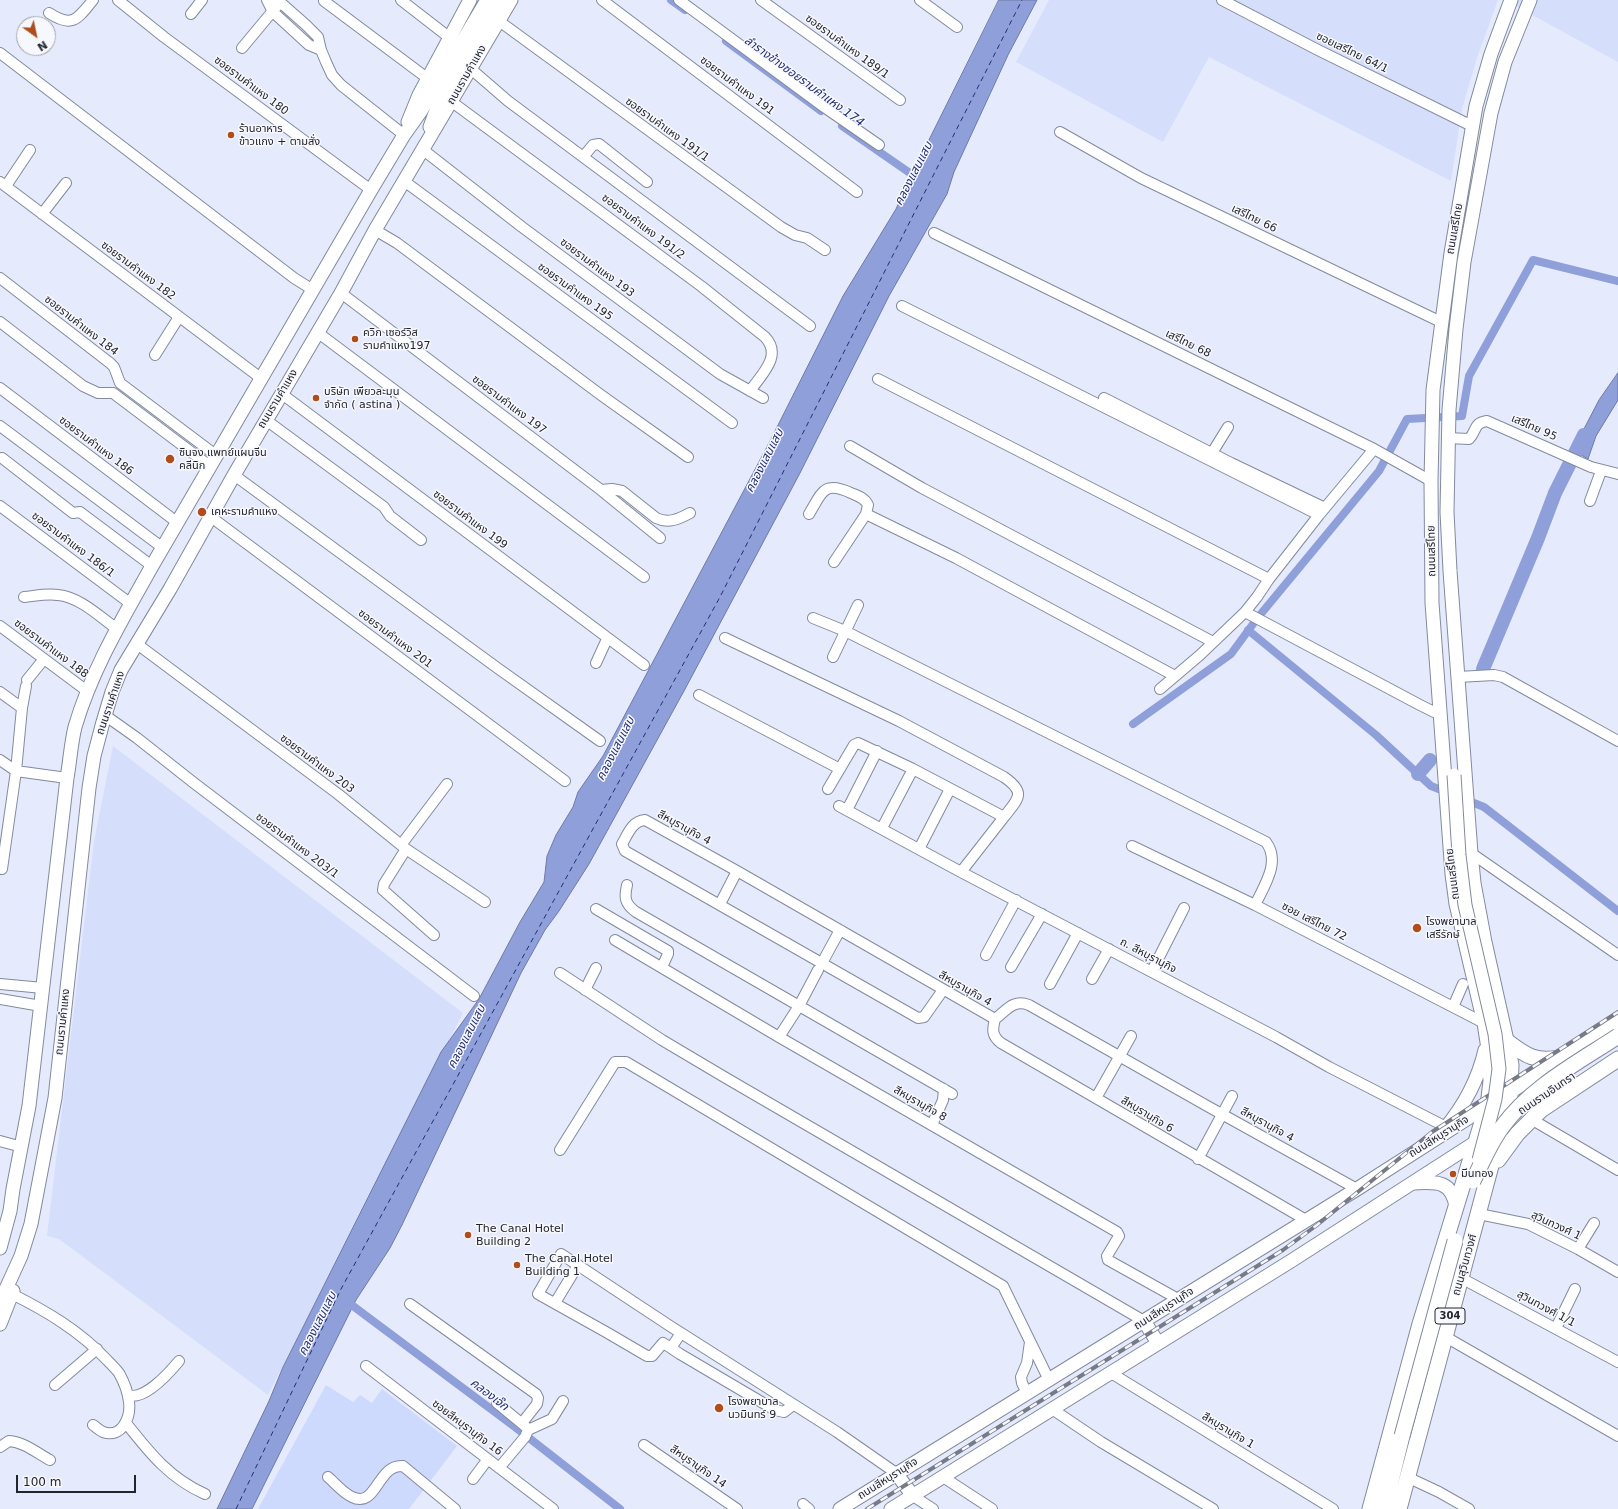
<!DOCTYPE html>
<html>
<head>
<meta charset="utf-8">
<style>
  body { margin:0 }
  #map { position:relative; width:1618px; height:1509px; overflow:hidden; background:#e5ebfd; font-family:"DejaVu Sans",sans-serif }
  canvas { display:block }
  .north { position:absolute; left:16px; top:16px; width:40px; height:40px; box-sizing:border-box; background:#f7f8fd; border:1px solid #a2a4aa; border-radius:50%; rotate:147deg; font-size:11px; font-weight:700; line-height:16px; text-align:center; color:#23252d }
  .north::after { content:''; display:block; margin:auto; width:14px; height:18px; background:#b14d1b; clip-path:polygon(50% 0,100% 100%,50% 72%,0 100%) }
  .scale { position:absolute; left:16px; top:1475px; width:120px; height:18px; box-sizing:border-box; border:2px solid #23252d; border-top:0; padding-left:5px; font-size:12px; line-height:14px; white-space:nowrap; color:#23252d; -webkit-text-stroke:3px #f7f8fd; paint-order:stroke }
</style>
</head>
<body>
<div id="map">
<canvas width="1618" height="1509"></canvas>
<div class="north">N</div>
<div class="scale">100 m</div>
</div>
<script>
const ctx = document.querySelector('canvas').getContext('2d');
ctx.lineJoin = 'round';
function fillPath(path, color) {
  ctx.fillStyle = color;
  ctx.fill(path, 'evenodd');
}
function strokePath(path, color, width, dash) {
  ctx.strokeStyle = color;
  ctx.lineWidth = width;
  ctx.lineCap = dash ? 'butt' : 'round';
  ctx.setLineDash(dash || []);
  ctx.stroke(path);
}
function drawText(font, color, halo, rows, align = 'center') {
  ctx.font = font + ' "DejaVu Sans","Noto Sans Thai",sans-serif';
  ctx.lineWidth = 3;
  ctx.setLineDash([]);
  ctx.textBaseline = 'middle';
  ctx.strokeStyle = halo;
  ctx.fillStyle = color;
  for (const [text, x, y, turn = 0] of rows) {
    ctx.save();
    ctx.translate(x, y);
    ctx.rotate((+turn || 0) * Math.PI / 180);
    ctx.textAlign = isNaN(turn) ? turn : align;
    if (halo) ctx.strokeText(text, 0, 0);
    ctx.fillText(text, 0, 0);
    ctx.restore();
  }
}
fillPath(new Path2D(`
  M 1049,0 L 1498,0 L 1477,58 L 1462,109 L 1451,181 L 1209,57 L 1163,142 L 1016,62 Z
  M 1505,0 L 1618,0 L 1618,62 Z
  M 113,746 L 463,1013 L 268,1395 L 59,1239 L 47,1236 L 94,841 Z`), '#d5defb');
fillPath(new Path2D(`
  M 326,1385 L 353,1402 L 360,1395 L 372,1403 L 382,1389 L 457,1446 L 409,1509 L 258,1509 Z`), '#ced9fe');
const water = new Path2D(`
  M 999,0 L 1037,0 L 1008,55 L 954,172 L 947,194 L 889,296 L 800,473 L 684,691 L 589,864 L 559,911 L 545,930 L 521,973 L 402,1225 L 390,1248 L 356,1300 L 252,1509 L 217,1509 L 269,1401 L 283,1367 L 441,1052 L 479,999 L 520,922 L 544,882 L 547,856 L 556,835 L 573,807 L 578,792 L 603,756 L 769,443 L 843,296 L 896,209 L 911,176 Z
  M 1618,373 L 1618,400 L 1596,436 L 1588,459 L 1573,450 L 1599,400 Z`);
fillPath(water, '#8e9fda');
strokePath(water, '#6e7aa6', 1);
strokePath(new Path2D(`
  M 671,0 L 685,10
  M 726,41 L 821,111
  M 842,126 L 920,180
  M 1260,615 L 1379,471 L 1407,419 L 1462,416 L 1469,376 L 1533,260 L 1618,281
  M 1248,630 L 1376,735 L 1431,786 L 1449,793
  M 1133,724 L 1231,654 L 1253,624
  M 1464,799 L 1484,807 L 1618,911
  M 345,1300 L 515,1427 L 620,1509`), '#8e9fda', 8);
strokePath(new Path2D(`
  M 1483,669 L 1538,538 L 1555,493 L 1584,435
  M 1418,774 L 1430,760`), '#8e9fda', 14);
strokePath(new Path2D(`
  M 236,1509 L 341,1289 L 720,597 L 1022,0`), '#232e74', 1, [5, 4]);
const minor = new Path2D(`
  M 118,0 L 164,37 L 371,190
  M 267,0 L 273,12 L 309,45 L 321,50
  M 268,0 L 280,2 L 306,25 L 318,37 L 321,50 L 326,62 L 332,75 L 341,85 L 404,135
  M 401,0 L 450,38
  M 602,0 L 857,192
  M 679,0 L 824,107 L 879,145
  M 761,0 L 900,100
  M 920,0 L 957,27
  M 1222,0 L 1316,49 L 1472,126
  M 324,1 L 427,78
  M 49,13 C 72,28 77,20 93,0
  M 191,14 L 202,0
  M 499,21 L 781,227 L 795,235 L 807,238 L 825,250
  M 242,48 L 277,6
  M 0,53 L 294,278 L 313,290
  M 471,69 L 508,101 L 810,326
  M 452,102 L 701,286 L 765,337 C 783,356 761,375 750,391
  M 1060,132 L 1141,178 L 1441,322
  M 422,149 L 522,227 L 720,374 L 763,398
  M 583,157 L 593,145 L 599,144 L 647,182
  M 404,181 L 732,423
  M 0,182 L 262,379
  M 6,186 L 30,150
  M 42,214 L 66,183
  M 375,230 L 397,243 L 601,395 L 688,457
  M 934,233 L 1374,449 L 1431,481
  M 0,278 L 110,363 L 114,367 L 120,383 L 217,456
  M 341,293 L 601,490 L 660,538
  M 902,306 L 1319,515
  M 0,322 L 83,386 L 98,393 L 113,393 L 211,467
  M 317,332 L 644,577
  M 155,355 L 179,317
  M 878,379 L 1269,579
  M 0,388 L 178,523
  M 282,394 L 644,665
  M 1104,398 L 1231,463 L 1325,508
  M 266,420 L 384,507 L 390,516 L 421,540
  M 0,426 L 163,548
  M 1447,438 L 1469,439 C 1477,431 1473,423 1487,421 L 1591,467 L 1618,474
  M 850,446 L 922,488 L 1213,642
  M 1212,453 L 1228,427
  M 2,458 L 73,513 L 80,512 L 152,566
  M 234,475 L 496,667 L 600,741
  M 601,490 L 612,489 L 622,491 L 656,518 C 668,524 679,519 690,513
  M 1590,501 L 1601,471
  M 0,506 L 131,604
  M 809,514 C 822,493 823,480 851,493 C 858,496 865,498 868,505 L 866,514
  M 211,517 L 565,781
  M 834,562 L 866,514 L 956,558 L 1175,676
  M 24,597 C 35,596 47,593 58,595 C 80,597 100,617 117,629
  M 1245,612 L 1420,705 L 1434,712 L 1441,713
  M 813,618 L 845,631 L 1266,842 C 1281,862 1264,886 1255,905
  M 0,626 L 87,691
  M 725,638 L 899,721 L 1004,777 C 1027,793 1018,799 1004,817
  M 137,644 L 338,794 L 406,849 L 485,902
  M 833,657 L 858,605
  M 596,663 L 607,639
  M 1458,677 L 1494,675 L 1503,677 L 1618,741
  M 27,680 L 44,659
  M 1160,689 L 1200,655 L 1245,612 L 1257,597 L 1269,579 L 1319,515 L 1374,449
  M 0,692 L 22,708
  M 699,695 L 840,769
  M 106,716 L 137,738 L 194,783 L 474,996
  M 0,760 L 16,771 L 67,778
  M 828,789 L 854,745 L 858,743 L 913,769 L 1004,817 L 961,872
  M 839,806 L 961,872 L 1276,1037 L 1329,1067 L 1446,1127
  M 847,810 L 877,751
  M 882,828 L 913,769
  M 401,845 L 447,784
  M 1132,846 L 1255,905 L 1484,1023
  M 406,849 L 384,884 L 383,890 L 434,935
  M 919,849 L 950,789
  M 1471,853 L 1618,955
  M 2,869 L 16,771 L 22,708 L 26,686
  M 627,885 C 624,898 625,904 636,912 L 952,1094
  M 720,904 L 737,871
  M 596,909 L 668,951 L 668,954 L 662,967
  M 615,940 L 779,1037 L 1117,1232 L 1119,1236 L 1107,1256 L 1108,1260 L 1178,1299
  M 986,955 L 1016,900
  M 822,963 L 840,930
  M 1011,967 L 1042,914
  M 1152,971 L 1184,908
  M 560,973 L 662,1040 L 726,1078 L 1144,1321
  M 1092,979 L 1109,949
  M 0,984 L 43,988
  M 1050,984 L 1078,933
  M 585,990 L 596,968
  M 943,990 L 924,1017 L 918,1018 L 625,851 L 622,844 C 628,834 632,821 645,820 L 737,871 L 995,1019 C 1007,1010 1013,999 1029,1005 L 1209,1107 L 1357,1189
  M 0,999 L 41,1006
  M 1453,1007 L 1463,984
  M 995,1019 C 992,1030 992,1036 1001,1043 L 1306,1220
  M 779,1037 L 799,1006 L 818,970
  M 1096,1098 L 1131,1036
  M 1531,1119 L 1618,1170
  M 932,1125 L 943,1100 L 944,1089
  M 0,1141 L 22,1147
  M 560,1150 L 615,1062 L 626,1062 L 1003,1286 L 1049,1380
  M 1198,1159 L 1232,1096
  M 1479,1214 L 1528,1224 L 1578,1249 L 1618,1272
  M 1578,1249 L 1594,1223
  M 1461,1278 L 1618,1362
  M 12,1294 C 46,1311 80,1331 107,1360 C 111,1364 115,1368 119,1373 C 124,1382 128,1392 129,1402 C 131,1417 122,1439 103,1432 C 99,1430 96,1427 93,1425
  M 555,1303 L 578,1265
  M 410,1304 L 536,1394 L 538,1398 L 537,1404 L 522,1423
  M 1556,1328 L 1575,1289
  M 681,1333 L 671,1348 L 680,1354 L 775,1410 L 784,1412 L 793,1405
  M 1444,1336 L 1618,1436
  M 671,1348 L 663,1343 L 652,1356 L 647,1356 L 606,1332 L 538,1294 L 561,1254 L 670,1326 L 837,1432 L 896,1473
  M 366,1366 L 553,1509
  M 1111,1373 L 1333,1509
  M 55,1385 L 97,1349
  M 1027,1393 L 1022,1383 L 1021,1377 L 1027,1363 L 1030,1342
  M 128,1395 C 144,1401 169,1373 179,1361
  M 497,1403 L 526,1427
  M 1052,1409 L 1101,1442 L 1213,1509
  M 126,1423 C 149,1452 169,1478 205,1494
  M 644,1445 L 737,1509
  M 0,1447 L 9,1441 C 24,1442 37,1453 50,1460
  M 499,1468 L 525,1437 L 528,1430 L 552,1419 L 563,1401
  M 328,1477 C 335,1483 343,1493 352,1497 C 377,1509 377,1464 403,1466 L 455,1509
  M 943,1477 L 992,1509
  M 1407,1477 L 1439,1492 L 1469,1509
  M 473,1479 L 488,1459
  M 913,1496 L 933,1509
  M 803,1504 L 809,1509`);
const major = new Path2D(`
  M 408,122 L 419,95 L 470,0
  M 430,127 C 445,82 474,41 498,0
  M 1511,1091 L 1512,1065 L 1510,1054 L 1485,942 L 1474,883 L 1471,853 L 1450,571 L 1447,512 L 1449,410 L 1456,329 L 1464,262 L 1491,113 L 1505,62 L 1530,0
  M 1444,1130 C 1464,1106 1478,1081 1485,1050
  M 1415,1183 C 1436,1182 1451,1180 1456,1206
  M 0,1248 L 10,1211 L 13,1189 L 29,1106 L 67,778 C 70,761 71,743 75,727 C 92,669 123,618 152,566 L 371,190 L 404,135 L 421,111 L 487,0
  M 0,1302 L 21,1256 L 31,1224 L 55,1098 L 89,788 L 94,756 L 103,722 L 112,692 L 121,670 L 170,589 L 234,475 L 341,293 L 375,230 L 511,0
  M 1144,1321 L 1158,1343
  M 0,1324 L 13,1291
  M 896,1473 L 913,1496
  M 840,1509 L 1357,1189 L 1487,1106 L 1490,1081 L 1489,1055 L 1484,1023 L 1456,904 L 1452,874 L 1432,603 L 1431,481 L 1433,390 L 1451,253 L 1476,106 L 1491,54 L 1511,0
  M 891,1509 L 1291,1261 L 1476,1142`);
const highway = new Path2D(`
  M 1508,1042 C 1526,1056 1536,1062 1559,1058
  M 1498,1160 L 1517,1134 L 1541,1110 L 1618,1059
  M 1370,1509 L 1420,1324 L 1487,1106 L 1618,1021
  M 1384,1509 L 1402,1436
  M 1399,1509 L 1511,1091`);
strokePath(minor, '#838a9e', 12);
strokePath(major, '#838a9e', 15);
strokePath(highway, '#838a9e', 17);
strokePath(minor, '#fff', 10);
strokePath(major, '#fff', 13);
strokePath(highway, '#fff', 15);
const rail = new Path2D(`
  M 867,1509 L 1283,1250 L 1317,1225 L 1432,1132 L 1618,1012`);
strokePath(rail, '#777a87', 4);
strokePath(rail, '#f7f8fd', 2.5, [8]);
const majorBridge = new Path2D(`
  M 1454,775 L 1459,855 L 1465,905 L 1495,1034 L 1499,1069 L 1495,1099 L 1479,1160`);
const highwayBridge = new Path2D(`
  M 1473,1181 C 1482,1163 1490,1143 1502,1127 C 1531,1087 1577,1063 1618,1036
  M 1402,1436 L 1455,1241`);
strokePath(majorBridge, '#838a9e', 15, []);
strokePath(highwayBridge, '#838a9e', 17, []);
strokePath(majorBridge, '#fff', 13);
strokePath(highwayBridge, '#fff', 15);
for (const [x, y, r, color] of [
  [231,135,4,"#b14d1b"],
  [355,339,4,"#b14d1b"],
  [316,398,4,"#b14d1b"],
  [170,459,5,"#b14d1b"],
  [202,512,5,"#b14d1b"],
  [1417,928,5,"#b14d1b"],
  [1453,1174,4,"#b14d1b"],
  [468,1235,4,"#b14d1b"],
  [517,1265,4,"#b14d1b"],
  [719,1408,5,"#b14d1b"]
]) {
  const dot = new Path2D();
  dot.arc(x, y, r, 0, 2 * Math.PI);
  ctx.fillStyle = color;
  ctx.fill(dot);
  strokePath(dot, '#f7f8fd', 1.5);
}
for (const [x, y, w] of [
  [1450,1316,30]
]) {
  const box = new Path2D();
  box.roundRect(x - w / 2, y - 8, w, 16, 3);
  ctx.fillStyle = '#f7f8fd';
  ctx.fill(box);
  strokePath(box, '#23252d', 1);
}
drawText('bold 10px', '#23252d', null, [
  ["304",1450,1316]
]);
drawText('11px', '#23252d', '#f7f8fd', [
  ["ซอยรามคำแหง 189/1",847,47,36],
  ["ซอยเสรีไทย 64/1",1352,53,26],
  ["ถนนรามคำแหง",467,75,-60],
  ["ซอยรามคำแหง 180",251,86,37],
  ["ซอยรามคำแหง 191",737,86,37],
  ["ซอยรามคำแหง 191/1",667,130,36],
  ["เสรีไทย 66",1254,219,26],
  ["ซอยรามคำแหง 191/2",643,227,37],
  ["ถนนเสรีไทย",1455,229,-80],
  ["ซอยรามคำแหง 193",597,268,37],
  ["ซอยรามคำแหง 182",138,271,37],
  ["ซอยรามคำแหง 195",575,292,36],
  ["ซอยรามคำแหง 184",81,326,38],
  ["เสรีไทย 68",1188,344,26],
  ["ถนนรามคำแหง",278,399,-59],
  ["ซอยรามคำแหง 197",509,405,37],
  ["เสรีไทย 95",1534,428,24],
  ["ซอยรามคำแหง 186",96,446,37],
  ["ซอยรามคำแหง 199",470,520,37],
  ["ซอยรามคำแหง 186/1",73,545,37],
  ["ถนนเสรีไทย",1432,551,-91],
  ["ซอยรามคำแหง 201",395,639,37],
  ["ซอยรามคำแหง 188",51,649,37],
  ["ถนนรามคำแหง",111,703,-71],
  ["ซอยรามคำแหง 203",317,764,37],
  ["สีหบุรานุกิจ 4",684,828,29],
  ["ซอยรามคำแหง 203/1",297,846,37],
  ["ถนนเสรีไทย",1453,874,-97],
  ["ซอย เสรีไทย 72",1314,922,27],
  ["ถ. สีหบุรานุกิจ",1148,956,28],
  ["สีหบุรานุกิจ 4",965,989,30],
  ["ถนนรามคำแหง",63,1022,-84],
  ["ถนนรามอินทรา",1547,1094,-34],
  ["สีหบุรานุกิจ 8",920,1104,30],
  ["สีหบุรานุกิจ 6",1147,1115,31],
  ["สีหบุรานุกิจ 4",1267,1125,29],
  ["ถนนสีหบุรานุกิจ",1439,1137,-32],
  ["สุวินทวงศ์ 1",1556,1226,25],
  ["ถนนสุวินทวงศ์",1465,1265,-74],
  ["ถนนสีหบุรานุกิจ",1164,1309,-33],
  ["สุวินทวงศ์ 1/1",1546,1309,28],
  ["ซอยสีหบุรานุกิจ 16",467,1428,37],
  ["สีหบุรานุกิจ 1",1228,1431,31],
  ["สีหบุรานุกิจ 14",698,1467,35],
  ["ถนนสีหบุรานุกิจ",888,1479,-32]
]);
drawText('11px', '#23252d', '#f7f8fd', [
  ["ร้านอาหาร",239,129],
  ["ข้าวแกง + ตามสั่ง",239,142],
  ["ควิก เซอร์วิส",363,333],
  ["รามคำแหง197",363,346],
  ["บริษัท เพียวละมุน",324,392],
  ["จำกัด ( astina )",324,405],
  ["ซินจง แพทย์แผนจีน",179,453],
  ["คลีนิก",179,466],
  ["เคหะรามคำแหง",211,512],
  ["โรงพยาบาล",1426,922],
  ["เสรีรักษ์",1426,935],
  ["มีนทอง",1461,1174],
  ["The Canal Hotel",476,1229],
  ["Building 2",476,1242],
  ["The Canal Hotel",525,1259],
  ["Building 1",525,1272],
  ["โรงพยาบาล",728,1402],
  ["นวมินทร์ 9",728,1415]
], 'left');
drawText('italic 12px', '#232e74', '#f7f8fd', [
  ["ลำรางข้างซอยรามคำแหง 174",804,82,36],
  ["คลองแสนแสบ",914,174,-63],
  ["คลองแสนแสบ",765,461,-63],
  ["คลองแสนแสบ",616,749,-63],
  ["คลองแสนแสบ",467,1037,-63],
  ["คลองแสนแสบ",318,1324,-63],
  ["คลองเจ๊ก",489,1395,37]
]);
</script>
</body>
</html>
